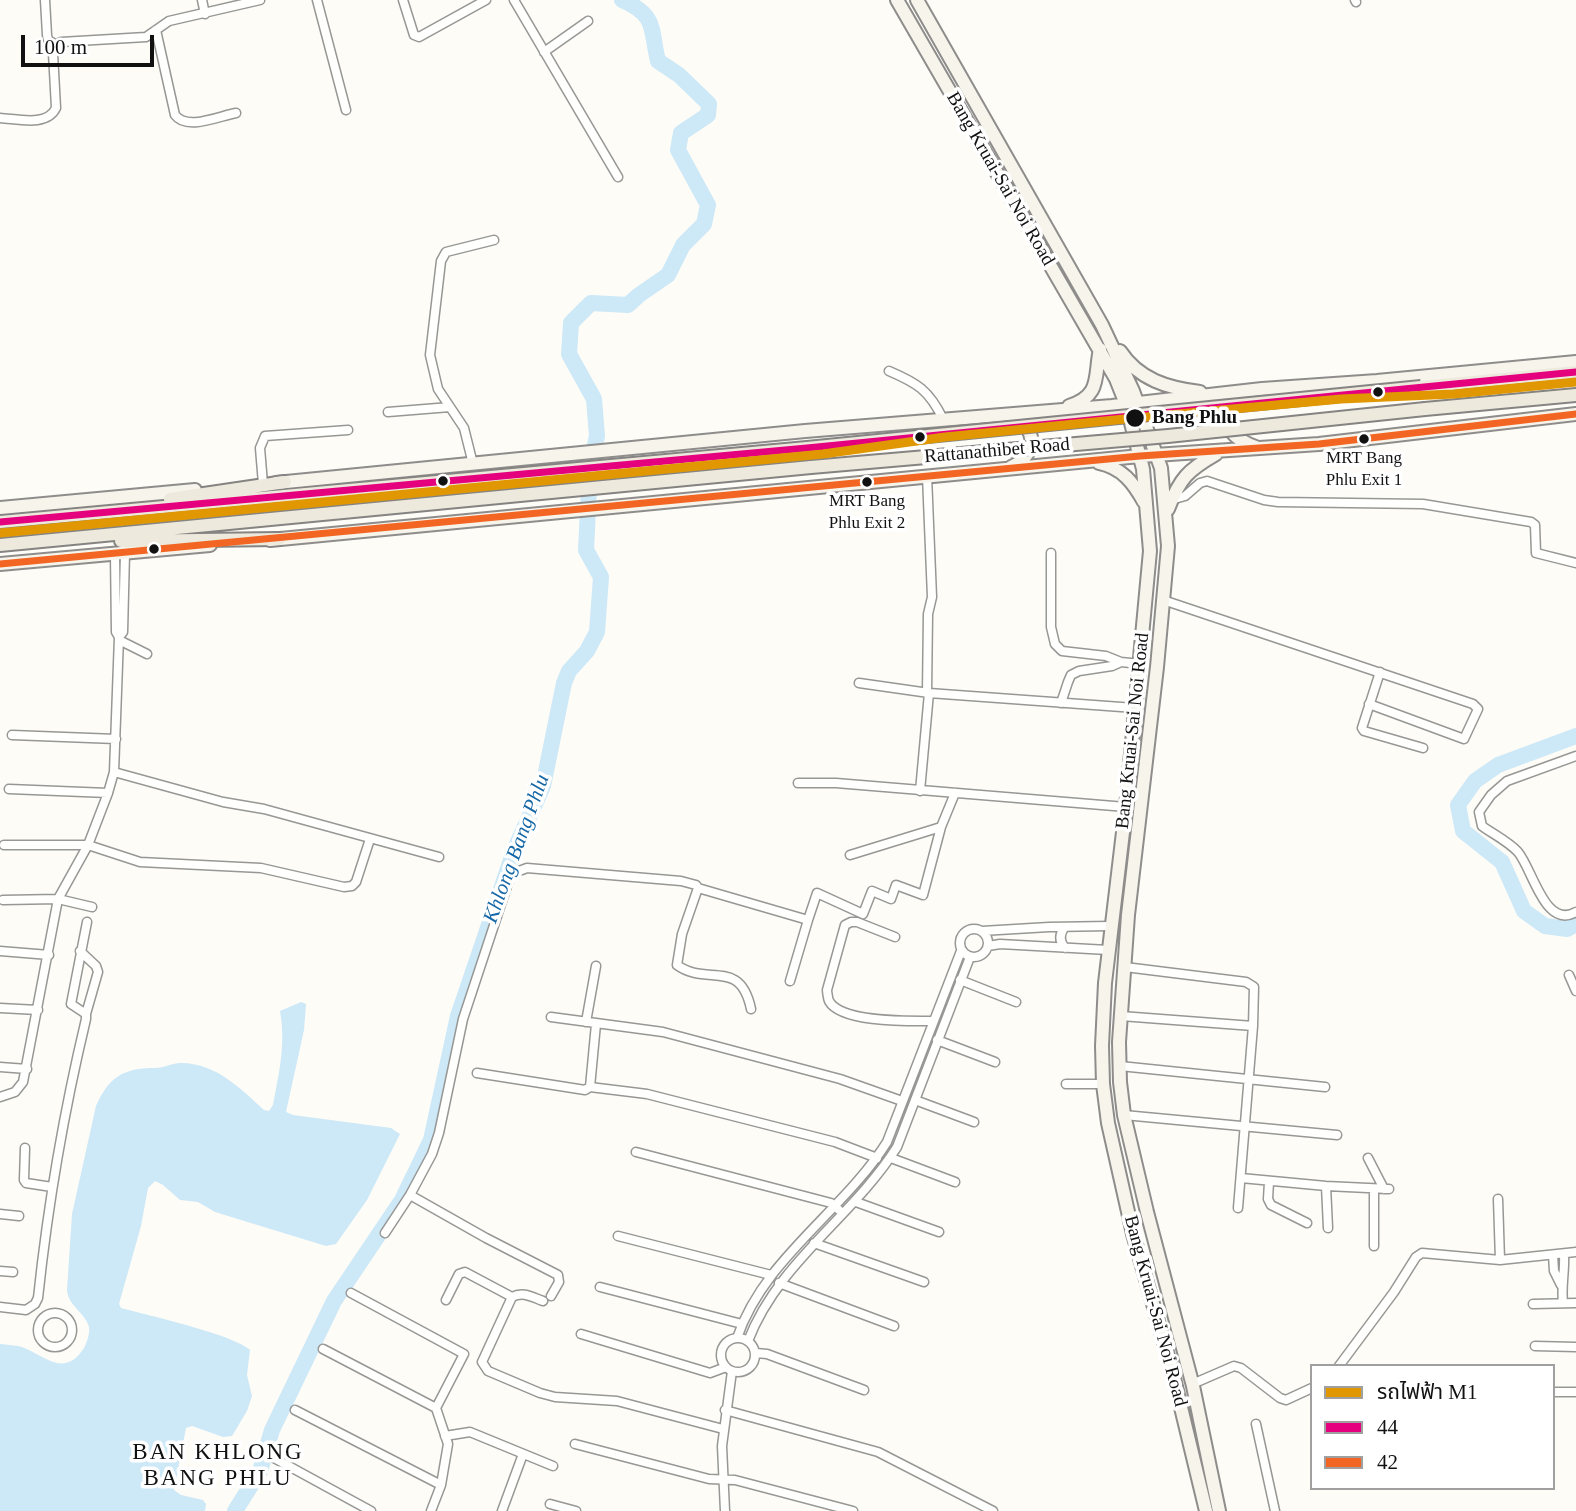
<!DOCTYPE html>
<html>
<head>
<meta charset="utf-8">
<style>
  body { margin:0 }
  #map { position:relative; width:1576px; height:1511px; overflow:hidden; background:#fdfcf7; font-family:"Times New Roman","Noto Sans Thai",serif }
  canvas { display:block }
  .legend { position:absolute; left:1310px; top:1364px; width:245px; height:126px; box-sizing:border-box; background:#fff; border:2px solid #a0a0a0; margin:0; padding:9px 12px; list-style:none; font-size:21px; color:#111 }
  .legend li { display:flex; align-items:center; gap:14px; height:35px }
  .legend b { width:35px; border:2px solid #a0a0a0 }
  .scale { position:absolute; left:21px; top:35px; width:133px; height:32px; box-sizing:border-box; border:4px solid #111; border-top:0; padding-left:9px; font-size:21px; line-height:24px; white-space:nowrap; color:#111; -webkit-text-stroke:5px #fff; paint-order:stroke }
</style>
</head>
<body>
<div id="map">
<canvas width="1576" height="1511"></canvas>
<ul class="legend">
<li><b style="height:9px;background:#e09702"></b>รถไฟฟ้า M1</li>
<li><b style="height:9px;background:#e5007d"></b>44</li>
<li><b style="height:9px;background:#f26522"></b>42</li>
</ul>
<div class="scale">100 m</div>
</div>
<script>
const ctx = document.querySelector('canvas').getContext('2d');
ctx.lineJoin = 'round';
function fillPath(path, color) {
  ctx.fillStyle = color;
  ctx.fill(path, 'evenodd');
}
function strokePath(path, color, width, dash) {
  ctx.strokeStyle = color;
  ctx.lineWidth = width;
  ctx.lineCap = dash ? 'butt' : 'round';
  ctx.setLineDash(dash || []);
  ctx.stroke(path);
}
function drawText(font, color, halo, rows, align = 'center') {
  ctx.font = font + ' "Times New Roman",serif';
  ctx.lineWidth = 7;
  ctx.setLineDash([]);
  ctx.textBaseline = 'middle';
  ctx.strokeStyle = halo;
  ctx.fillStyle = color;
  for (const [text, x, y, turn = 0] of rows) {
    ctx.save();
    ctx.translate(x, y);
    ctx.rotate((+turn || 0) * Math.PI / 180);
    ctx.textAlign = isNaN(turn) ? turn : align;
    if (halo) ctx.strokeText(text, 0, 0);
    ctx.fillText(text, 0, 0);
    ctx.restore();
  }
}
fillPath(new Path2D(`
  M 301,1002 L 306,1004 L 304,1030 L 286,1112 L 293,1115 L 391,1128 L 400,1134 L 367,1200 L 336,1244 L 326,1246 L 215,1212 L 198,1202 L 180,1200 L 163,1185 L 155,1181 L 148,1188 L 141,1226 L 119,1304 L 121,1308 C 147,1315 235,1335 250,1350 L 247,1375 L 252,1396 L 247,1411 L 232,1436 L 223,1437 L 192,1426 L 186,1428 L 174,1490 L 181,1495 L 203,1500 L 206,1504 L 205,1511 L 0,1511 L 0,1344 C 7,1345 15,1345 22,1347 C 44,1355 64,1379 84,1348 C 87,1342 90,1334 89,1327 C 85,1312 68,1306 67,1290 L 72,1214 L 96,1106 C 109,1077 123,1068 155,1068 C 164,1068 172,1063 181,1063 C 216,1063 241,1089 264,1110 L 269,1111 L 273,1105 C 279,1073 286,1044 280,1011 Z`), '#cde8f7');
strokePath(new Path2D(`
  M 1576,736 L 1498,765 L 1475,781 L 1458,805 L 1463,831 L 1502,862 L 1524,911 L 1545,926 L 1567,929 L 1576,924
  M 235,1511 L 260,1471 L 272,1430 L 334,1301 L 402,1200 L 431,1140 L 458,1016 L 514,851 L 543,786 L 564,683 L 569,671 L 587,651 L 597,632 L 601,577 L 586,550 L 590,467 L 597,436 L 594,399 L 569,354 L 571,323 L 591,303 L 628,305 L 639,295 L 668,275 L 683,245 L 704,224 L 708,205 L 678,150 L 681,133 L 708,115 L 709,104 L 679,75 L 658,61 C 650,29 658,16 622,0`), '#cde8f7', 16);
const minor = new Path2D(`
  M 45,0 L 47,35 L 48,40 L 56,45
  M 202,0 L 205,14
  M 317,0 L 346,110
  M 403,0 L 414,35 L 419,37 L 486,0
  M 514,0 L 618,177
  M 1355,0 L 1356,2
  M 156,30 L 175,115 C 187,131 219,116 236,113
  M 544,52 L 588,21
  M 0,118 C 18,119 47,127 56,108 L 53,53 L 56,45 L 61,42 L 146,37 L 169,21 L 260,0
  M 889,371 C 917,383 929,390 943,419
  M 388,412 L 450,407
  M 473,464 L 464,428 L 438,389 L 430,355 L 441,261 L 446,252 L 494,240
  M 263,484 L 260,448 L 265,436 L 348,430
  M 1171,500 L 1185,496 L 1200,483 L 1207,481 L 1264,500 L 1278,502 L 1423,504 L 1531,522 L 1535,525 L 1536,553 L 1576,563
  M 1051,553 L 1051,627 L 1055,644 L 1062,651 L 1106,656 L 1121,662
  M 115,554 L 116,632 L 119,637 L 123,632 L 125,553
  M 1163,600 L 1473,704 L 1478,709 L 1464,739 L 1369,704
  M 119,640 L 147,654
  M 1380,672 L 1362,728 L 1364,731 L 1423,748
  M 859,683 L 929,693 L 1135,708
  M 927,693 L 928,614 L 932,597 L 927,476
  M 1061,703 L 1068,682 L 1071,675 L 1079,671 L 1112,666 L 1121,662 L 1140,664
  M 12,735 L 116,739
  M 1576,756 L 1507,781 L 1491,795 L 1479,812 L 1482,826 C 1493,834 1509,842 1518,852 C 1533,870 1545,930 1576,912
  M 114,772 L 223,802 L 264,809 L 439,857
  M 798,783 L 836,783 L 1126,807
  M 9,789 L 108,793
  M 920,791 L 929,693
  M 4,845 L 88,845 L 140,862 L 261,868 L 344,887 L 352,886 L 356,882 L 370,839
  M 850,855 L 941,827 L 955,793
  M 698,888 L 808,920 L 817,893 L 863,914 L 872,891 L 891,899 L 896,885 L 923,895 L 941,827
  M 3,900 L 58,899 L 92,907
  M960 943a14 14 0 1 1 28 0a14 14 0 1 1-28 0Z
  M 982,931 L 1049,927 L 1110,926
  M 895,937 L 857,922 L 851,922 L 845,925 L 827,990 C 827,991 828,999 829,1001 C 841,1023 910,1021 932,1021
  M 988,946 L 1000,944 L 1108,950
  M 1065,948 C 1059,941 1059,934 1065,927
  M 0,951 L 49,955
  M 80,951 L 96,966 L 98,972 L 86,1014
  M 1125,967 L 1246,982 L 1254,987 L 1253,1026 L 1238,1208
  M 1569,975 L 1576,991
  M 960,980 L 1016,1002
  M 790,981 L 808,920
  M 0,1008 L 38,1010
  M 1121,1016 L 1253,1026
  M 551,1017 L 663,1032 L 840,1079 L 902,1101
  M 586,1022 L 596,966
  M 937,1040 L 995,1062
  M 1120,1066 L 1325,1087
  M 0,1067 L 27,1069
  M 477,1073 L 585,1090 L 590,1087 L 596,1024
  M 1066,1084 L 1103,1084
  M 590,1087 L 647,1094 L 835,1142 L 877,1158
  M 0,1097 L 15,1092 L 23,1082 L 58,899 L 88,845 L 108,793 L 114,772 L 119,637
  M 915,1100 L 974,1122
  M 1124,1115 L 1337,1135
  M 25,1148 L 24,1180 L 26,1183 L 52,1187
  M 636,1152 L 831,1203 L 839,1210
  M 891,1158 L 955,1182
  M 1368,1158 L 1384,1189
  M 1241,1178 L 1326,1186 L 1389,1189
  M 1269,1182 L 1268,1199 L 1271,1205 L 1307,1223
  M 1326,1186 L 1328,1228
  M 410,1195 L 486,1238 L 558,1275 L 559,1282 L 551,1296
  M 1498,1199 L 1500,1260
  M 856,1202 L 939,1232
  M 0,1214 L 19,1216
  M 385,1233 L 410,1195 L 432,1154 L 439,1133 L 463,1019 L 511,874 L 527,868 L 681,881 L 696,885 L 698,888 L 682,934 L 677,965 C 707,987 740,957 751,1009
  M 618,1236 L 771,1275
  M 814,1243 L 924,1282
  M 1374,1246 L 1374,1189
  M 1553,1255 L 1554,1271 L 1561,1285
  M 0,1271 L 13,1272
  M 779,1283 L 894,1326
  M 600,1287 L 742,1324
  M 351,1293 L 464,1354 L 436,1408 L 448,1444 L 441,1485 L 431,1511
  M 446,1300 L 459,1274 L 465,1272 L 512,1297
  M 543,1301 C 532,1297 523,1291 512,1297 L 482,1362 L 488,1371 L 540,1393 L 555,1397 L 617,1401 L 723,1429
  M 1563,1303 C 1561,1286 1565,1271 1564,1254
  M 1533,1304 L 1576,1303
  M 0,1307 L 26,1310 L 35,1304 L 38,1298 C 48,1204 64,1111 86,1019 L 86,1014 L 71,1004 L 87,922
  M38 1330a17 17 0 1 1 34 0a17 17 0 1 1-34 0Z
  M 581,1334 L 710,1373 L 726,1367
  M 737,1338 C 764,1258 843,1212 887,1142 L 961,951
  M721 1355a17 17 0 1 1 34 0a17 17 0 1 1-34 0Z
  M 748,1341 C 779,1261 852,1218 897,1147 L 970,957
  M 1535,1346 L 1576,1347
  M 323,1349 L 436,1408
  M 756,1353 L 767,1354 L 864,1390
  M 1339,1366 L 1394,1292 L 1416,1257 L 1422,1253 L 1500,1260 L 1576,1252
  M 1193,1386 L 1197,1382 L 1234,1366 L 1241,1368 L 1280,1398 L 1286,1400 L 1312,1388
  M 1553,1392 L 1576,1392
  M 295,1410 L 441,1485
  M 725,1410 L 878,1452 L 993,1511
  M 1256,1424 L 1275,1511
  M 445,1436 L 470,1432 L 553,1466
  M 575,1444 L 709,1479 L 735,1480 L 853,1511
  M 274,1458 L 371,1511
  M 550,1504 L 576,1511
  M 502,1511 L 523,1454
  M 725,1511 L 722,1446 L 732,1371`);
const secondary = new Path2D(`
  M 897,0 L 1116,379 L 1126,404 L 1143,469 L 1150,551 L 1126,807 L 1105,983 L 1102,1046 L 1103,1084 L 1108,1123 L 1133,1234 L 1172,1370 L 1206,1511
  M 917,0 L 1102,325 L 1133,391 L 1161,468 L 1168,546 L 1157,667 L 1128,915 L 1119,1042 L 1120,1082 L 1124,1115 L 1147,1212 L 1193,1386 L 1219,1511
  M 1120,351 C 1139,380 1168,388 1200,392
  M 1233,400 C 1219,427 1233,439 1258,448
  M 1069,406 C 1102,395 1094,377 1100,349
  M 1099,463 C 1122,468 1133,482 1144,502
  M 1011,467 C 1032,458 1040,435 1019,420
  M 276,483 L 805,431 L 1112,406 L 1262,389 L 1377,381 L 1576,362
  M 0,508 L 195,490
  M 1168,509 C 1180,478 1188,470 1216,454
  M 270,540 L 1140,456 L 1319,444 L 1576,414
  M 0,564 L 210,545`);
const primary = new Path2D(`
  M 1421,387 L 1576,372
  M 1425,409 L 1576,395
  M 170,499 L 285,482
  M 0,522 L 807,448
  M 121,541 L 279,539
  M 0,545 L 811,467`);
strokePath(minor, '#979795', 11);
strokePath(secondary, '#8e8d8b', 16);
strokePath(primary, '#858482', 16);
strokePath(minor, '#fffffe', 8);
strokePath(secondary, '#f6f4eb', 12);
strokePath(primary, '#ede9dc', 12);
const primaryBridge = new Path2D(`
  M 807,448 L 1421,387
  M 811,467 L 1168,436 L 1425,409`);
strokePath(primaryBridge, '#858482', 16, []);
strokePath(primaryBridge, '#ede9dc', 12);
strokePath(new Path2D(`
  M 0,522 L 807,448 L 1576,372`), '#e5007d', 7);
strokePath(new Path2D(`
  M 0,564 L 1140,456 L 1319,444 L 1576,414`), '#f26522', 7);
strokePath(new Path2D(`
  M 0,533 L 823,454 L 945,437 L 1135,418 L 1341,399 L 1454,394 L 1576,382`), '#e09702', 9);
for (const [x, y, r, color] of [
  [1378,392,6,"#111"],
  [1135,418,10,"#111"],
  [920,437,6,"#111"],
  [1364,439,6,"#111"],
  [443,481,6,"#111"],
  [867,482,6,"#111"],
  [154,549,6,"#111"]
]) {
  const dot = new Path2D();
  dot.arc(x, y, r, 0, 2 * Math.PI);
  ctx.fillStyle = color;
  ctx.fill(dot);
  strokePath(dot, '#fff', 2.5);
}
drawText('17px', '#111', '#fff', [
  ["MRT Bang",1364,459],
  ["Phlu Exit 1",1364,481],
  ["MRT Bang",867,502],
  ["Phlu Exit 2",867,524]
]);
drawText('19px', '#111', '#fff', [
  ["Bang Kruai-Sai Noi Road",1000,179,60],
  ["Rattanathibet Road",997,451,-5],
  ["Bang Kruai-Sai Noi Road",1133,731,-84],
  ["Bang Kruai-Sai Noi Road",1155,1311,75]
]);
drawText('bold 19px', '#111', '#fff', [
  ["Bang Phlu",1152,418]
], 'left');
drawText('italic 21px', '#1768a6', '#fff', [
  ["Khlong Bang Phlu",517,849,-70]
]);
ctx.letterSpacing = '2px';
drawText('23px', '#111', '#fff', [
  ["BAN KHLONG",218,1453],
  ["BANG PHLU",218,1479]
]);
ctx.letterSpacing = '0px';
</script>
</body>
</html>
